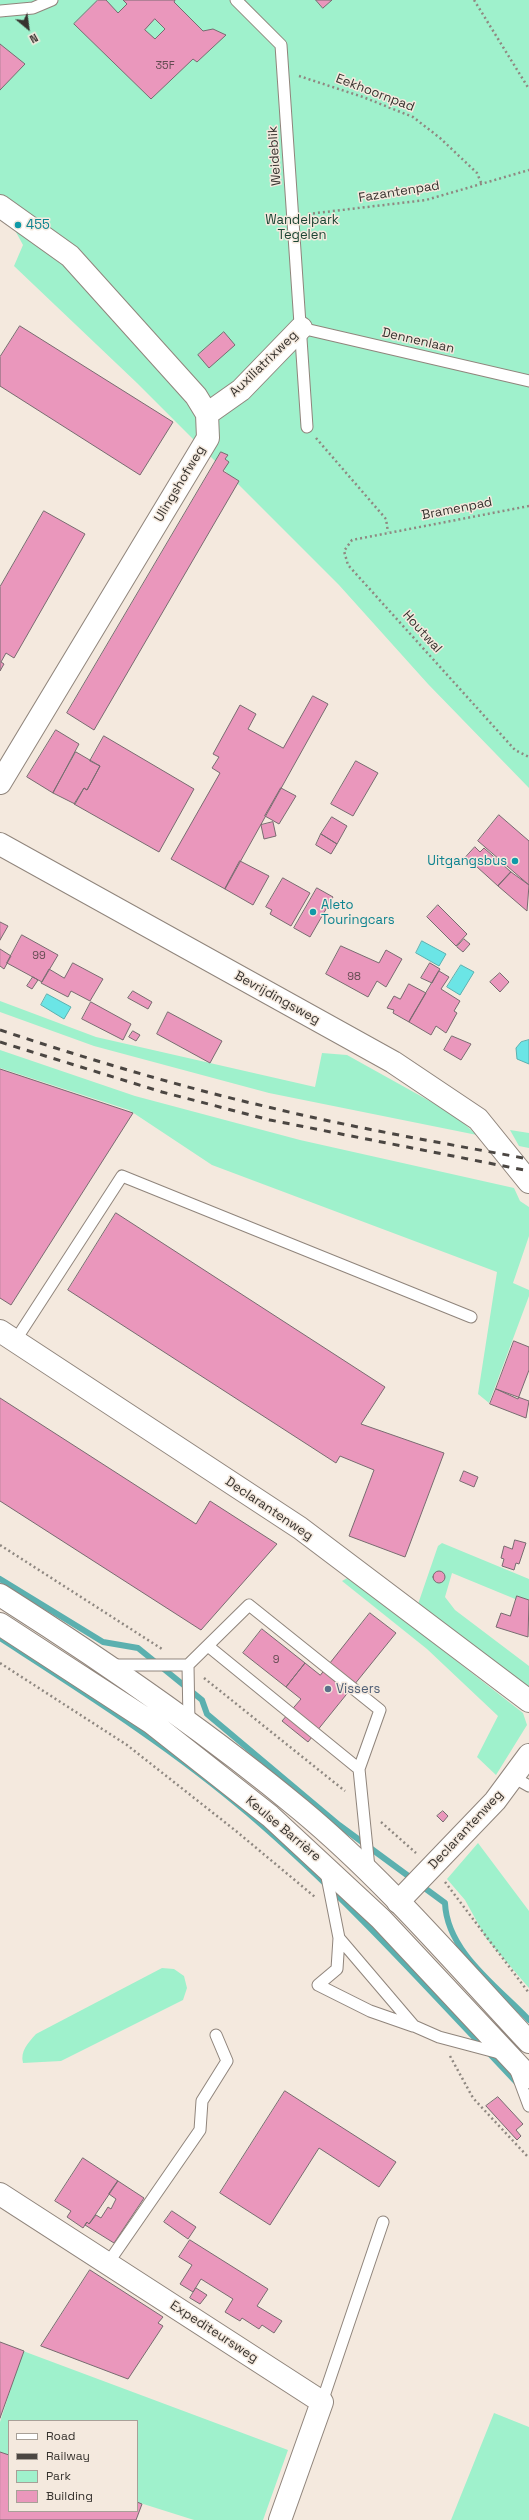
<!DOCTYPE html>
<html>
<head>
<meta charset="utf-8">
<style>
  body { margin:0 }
  #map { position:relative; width:529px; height:2520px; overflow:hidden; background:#f4e9de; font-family:"Space Grotesk",sans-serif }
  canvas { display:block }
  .legend { position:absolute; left:8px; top:2420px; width:130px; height:92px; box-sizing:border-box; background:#f4e9de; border:1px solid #a8a098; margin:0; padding:5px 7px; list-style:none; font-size:12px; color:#37332f }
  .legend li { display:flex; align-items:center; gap:8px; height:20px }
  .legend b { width:20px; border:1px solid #a8a098 }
  .north { position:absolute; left:8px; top:8px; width:40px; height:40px; -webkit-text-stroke:3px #f4e9de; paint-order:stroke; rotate:151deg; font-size:11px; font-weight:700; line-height:16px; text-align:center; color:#37332f }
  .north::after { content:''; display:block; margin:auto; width:14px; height:18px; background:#37332f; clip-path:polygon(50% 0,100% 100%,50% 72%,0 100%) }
</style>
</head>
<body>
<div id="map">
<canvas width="529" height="2520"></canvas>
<ul class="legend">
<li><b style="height:5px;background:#fff"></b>Road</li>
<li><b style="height:5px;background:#4b4642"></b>Railway</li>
<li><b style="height:11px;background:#9ff1cc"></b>Park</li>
<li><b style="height:11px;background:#ea97bc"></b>Building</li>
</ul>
<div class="north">N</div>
</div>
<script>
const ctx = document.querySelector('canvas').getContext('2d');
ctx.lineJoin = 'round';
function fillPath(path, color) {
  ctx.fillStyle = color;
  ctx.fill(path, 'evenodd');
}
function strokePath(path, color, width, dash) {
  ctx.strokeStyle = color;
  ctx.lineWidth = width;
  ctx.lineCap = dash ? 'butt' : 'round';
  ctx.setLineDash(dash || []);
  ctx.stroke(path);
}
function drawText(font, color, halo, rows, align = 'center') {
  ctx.font = font + ' "Space Grotesk",sans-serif';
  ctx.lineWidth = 3;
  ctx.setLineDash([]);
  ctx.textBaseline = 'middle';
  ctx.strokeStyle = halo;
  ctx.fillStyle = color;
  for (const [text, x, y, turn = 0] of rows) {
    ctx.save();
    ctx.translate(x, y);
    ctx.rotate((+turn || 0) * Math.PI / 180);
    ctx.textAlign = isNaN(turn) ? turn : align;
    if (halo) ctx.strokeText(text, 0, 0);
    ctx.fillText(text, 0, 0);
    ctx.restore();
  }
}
fillPath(new Path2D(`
  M 0,0 L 529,0 L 529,788 L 428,684 L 339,585 L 137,383 L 14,266 L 23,245 L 4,210 L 0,207 Z
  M 0,1001 L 96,1037 L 315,1087 L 322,1053 L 347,1055 L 453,1114 L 477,1135 L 269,1093 L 94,1046 L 0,1012 Z
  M 0,1050 L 135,1096 L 300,1140 L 514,1188 L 520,1201 L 529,1207 L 529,1236 L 513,1283 L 529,1290 L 529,1296 L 489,1403 L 478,1394 L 497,1272 L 212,1165 L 129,1110 L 0,1068 Z
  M 510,1130 L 529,1133 L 529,1148 L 519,1146 Z
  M 442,1543 L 529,1579 L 529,1599 L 520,1601 L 452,1573 L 445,1597 L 455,1610 L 529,1666 L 529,1689 L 417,1607 L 438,1546 Z
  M 349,1577 L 523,1713 L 527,1725 L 496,1775 L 477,1757 L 498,1716 L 427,1649 L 342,1581 Z
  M 478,1843 L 529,1911 L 529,1988 L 486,1938 L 465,1900 L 447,1879 Z
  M 162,1968 L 174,1969 L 184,1976 L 187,1988 L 183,2000 L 61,2061 L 23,2063 C 20,2051 28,2043 36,2034 Z
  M 23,2351 L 288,2450 L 263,2520 L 194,2520 L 137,2502 L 137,2421 L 9,2421 L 9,2457 L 0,2453 L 0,2422 Z
  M 494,2413 L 529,2427 L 529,2520 L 451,2520 Z`), '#9ff1cc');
const water = new Path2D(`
  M 422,941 L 446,954 L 439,966 L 416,953 Z
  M 461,965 L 474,972 L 460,995 L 447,987 Z
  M 47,994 L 71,1007 L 64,1019 L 41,1005 Z
  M 529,1040 L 529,1064 L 517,1059 L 516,1048 L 521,1042 Z`);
fillPath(water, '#6be5e6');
strokePath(water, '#5bb0af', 1);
strokePath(new Path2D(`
  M 0,1579 L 103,1642 L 138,1648 L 202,1700 L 207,1714 L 339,1825 L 445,1903 C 447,1952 498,1987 529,2020
  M 0,1638 C 85,1693 171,1747 248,1813 C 345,1896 430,1991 518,2084`), '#5bb0af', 6);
const building = new Path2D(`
  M 98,0 L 106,0 L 118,13 L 127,4 L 123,0 L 175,0 L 174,2 L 203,31 L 213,29 L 226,35 L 197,62 L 193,59 L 151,99 L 74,24 ZM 155,19 L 165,29 L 155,39 L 145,30 Z
  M 316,0 L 332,0 L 323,8 Z
  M 0,44 L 25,64 L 0,90 Z
  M 20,326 L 173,422 L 140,475 L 0,386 L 0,357 Z
  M 224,332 L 235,345 L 209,368 L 198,355 Z
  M 221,452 L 228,455 L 225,459 L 229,462 L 223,471 L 239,481 L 94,730 L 67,713 Z
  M 44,511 L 85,534 L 14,658 L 6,653 L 1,662 L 4,664 L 0,671 L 0,587 Z
  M 313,696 L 328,704 L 225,889 L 171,859 L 220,773 L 212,768 L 219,757 L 213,754 L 240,705 L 256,714 L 248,729 L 283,748 Z
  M 56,730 L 79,744 L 53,793 L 27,777 Z
  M 104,736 L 194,789 L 159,852 L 74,804 L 84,788 L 87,790 L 100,766 L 90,761 Z
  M 76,752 L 100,766 L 87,790 L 84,788 L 75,804 L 53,793 Z
  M 356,761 L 378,773 L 353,816 L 331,804 Z
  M 281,788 L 296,796 L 279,824 L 265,816 Z
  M 499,815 L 529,841 L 529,885 L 478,841 Z
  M 332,817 L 347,826 L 337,844 L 321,834 Z
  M 273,822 L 276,836 L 264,839 L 261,825 Z
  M 321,834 L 337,844 L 331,854 L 316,845 Z
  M 475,847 L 480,852 L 484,848 L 511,872 L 498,886 L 466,857 Z
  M 240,861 L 269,876 L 253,905 L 225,889 Z
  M 511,872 L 529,885 L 527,911 L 498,886 Z
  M 283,878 L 310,893 L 291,926 L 270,914 L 272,910 L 266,907 Z
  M 317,888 L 333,897 L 310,937 L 294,928 Z
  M 438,905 L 467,934 L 456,946 L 427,917 Z
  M 0,922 L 8,926 L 0,940 Z
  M 22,935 L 58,955 L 42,982 L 7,963 Z
  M 464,939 L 470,944 L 463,952 L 457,947 Z
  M 341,946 L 379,963 L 386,950 L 402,959 L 386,987 L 377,981 L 368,997 L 326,974 Z
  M 0,949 L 11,956 L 4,969 L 0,966 Z
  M 73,963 L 103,979 L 90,1001 L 71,991 L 68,997 L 41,983 L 49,969 L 64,978 Z
  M 430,963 L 440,969 L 432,983 L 421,978 Z
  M 439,971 L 449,977 L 441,989 L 460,1001 L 454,1011 L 457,1013 L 446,1033 L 436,1026 L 431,1035 L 409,1022 Z
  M 500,973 L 509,982 L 500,992 L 490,982 Z
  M 33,977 L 38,980 L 32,989 L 27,986 Z
  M 409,984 L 426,993 L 409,1022 L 393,1013 L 394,1010 L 387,1008 L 394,996 L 400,999 Z
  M 133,991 L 152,1002 L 148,1009 L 128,998 Z
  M 91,1002 L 131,1024 L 123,1040 L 82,1019 Z
  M 168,1012 L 222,1041 L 210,1063 L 157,1034 Z
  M 133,1031 L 140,1035 L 136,1041 L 129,1037 Z
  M 452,1036 L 471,1044 L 461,1060 L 444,1050 Z
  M 0,1069 L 133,1113 L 11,1305 L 0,1298 Z
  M 116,1213 L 385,1387 L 361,1424 L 444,1453 L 405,1557 L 349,1536 L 374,1470 L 340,1456 L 336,1463 L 68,1290 Z
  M 514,1341 L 529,1347 L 529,1370 L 518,1399 L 496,1389 Z
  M 496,1389 L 529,1401 L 526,1418 L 490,1404 Z
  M 0,1398 L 196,1524 L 210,1501 L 277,1544 L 201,1630 L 0,1501 Z
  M 464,1471 L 478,1477 L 474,1487 L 460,1481 Z
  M 515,1540 L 526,1543 L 519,1564 L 516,1563 L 514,1570 L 502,1566 L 504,1559 L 501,1558 L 504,1546 L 512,1549 Z
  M433 1577a6 6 0 1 1 12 0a6 6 0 1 1-12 0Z
  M 517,1596 L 529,1600 L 528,1637 L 496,1627 L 501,1613 L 510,1616 Z
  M 370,1613 L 396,1633 L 308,1742 L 282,1721 L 301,1699 L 286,1687 L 305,1663 L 320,1675 Z
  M 262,1629 L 305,1663 L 286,1687 L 243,1653 Z
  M 443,1811 L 448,1816 L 443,1822 L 437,1816 Z
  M 285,2091 L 396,2162 L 379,2187 L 319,2148 L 270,2225 L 220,2193 Z
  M 498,2097 L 523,2124 L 516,2130 L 521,2136 L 517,2140 L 486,2106 Z
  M 83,2158 L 118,2181 L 89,2224 L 87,2222 L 83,2228 L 67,2217 L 71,2211 L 55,2201 Z
  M 118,2181 L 144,2198 L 114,2243 L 85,2225 L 87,2222 L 89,2224 L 96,2215 L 101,2218 L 108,2207 L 111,2209 L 116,2199 L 109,2194 Z
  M 172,2211 L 196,2227 L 188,2239 L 164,2222 Z
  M 190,2240 L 268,2289 L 257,2306 L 282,2321 L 274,2333 L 262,2325 L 259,2329 L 242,2318 L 240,2321 L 225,2312 L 233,2299 L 201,2279 L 193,2292 L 180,2284 L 192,2265 L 179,2257 Z
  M 90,2270 L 163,2317 L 158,2323 L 163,2326 L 128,2379 L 41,2346 Z
  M 196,2288 L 207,2295 L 200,2304 L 190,2298 Z
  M 0,2342 L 24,2351 L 0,2418 Z
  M 0,2452 L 9,2455 L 9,2511 L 137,2511 L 137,2502 L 142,2504 L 136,2520 L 0,2520 Z`);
fillPath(building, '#ea97bc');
strokePath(building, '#786b70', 1);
const service = new Path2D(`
  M 236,0 L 281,45 L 307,427
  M 0,11 L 33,8 L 52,0
  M 301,328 L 529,381
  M 15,1341 L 122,1176 L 471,1317
  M 208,1646 L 359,1769
  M 111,1665 L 188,1665 L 249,1605 L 380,1710 L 359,1769 L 369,1868
  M 188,1665 L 189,1723
  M 513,1777 L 529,1786
  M 326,1872 L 339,1938 L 337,1969 L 318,1985 L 370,2011 L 413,2026
  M 339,1938 L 414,2026 L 439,2037 L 503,2054
  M 516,2071 L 529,2106
  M 108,2263 L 200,2130 L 202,2101 L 227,2061 L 216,2035
  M 322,2402 L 383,2222`);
const minor = new Path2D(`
  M 0,206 L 70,256 L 196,396 L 207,414 L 208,438 L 0,783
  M 207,414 L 241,390 L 301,328
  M 0,844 L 393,1062 L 478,1119 L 529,1182
  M 0,1331 L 300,1528 L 529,1701
  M 398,1902 L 495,1801 L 529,1755
  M 0,2194 L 322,2402 L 280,2520`);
const secondary = new Path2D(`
  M 0,1595 C 104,1661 206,1731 301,1810 C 384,1879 455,1963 529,2042
  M 0,1624 L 152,1723 L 270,1816 L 381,1919 L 529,2077`);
strokePath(service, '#90857c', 13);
strokePath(minor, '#90857c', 24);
strokePath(secondary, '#90857c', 24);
strokePath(new Path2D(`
  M 474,0 L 529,89
  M 299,76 L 363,97 L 413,117 L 440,138 L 477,173 L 482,185
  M 308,214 L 426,200 L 529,170
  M 316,438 L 386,519 L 388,532
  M 529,506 L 352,540 L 344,551 L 348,565 L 515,750 L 529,757
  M 0,1545 L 162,1649
  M 0,1663 L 127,1745 L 236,1831 L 315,1897
  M 204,1678 L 345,1791
  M 381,1822 L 416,1853
  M 445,1882 L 529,1993
  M 450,2056 L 473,2098 L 529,2158`), '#8f8881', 2.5, [2, 3]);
strokePath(service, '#fff', 11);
strokePath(minor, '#fff', 22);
strokePath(secondary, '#fff', 22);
strokePath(new Path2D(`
  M 0,1030 C 88,1059 177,1086 268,1107 C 354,1128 442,1143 529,1159
  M 0,1042 L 162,1092 L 270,1120 L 529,1171`), '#4b4642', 3, [7, 7]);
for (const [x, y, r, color] of [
  [18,225,4,"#0f9aa8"],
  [515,861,4,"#0f9aa8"],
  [313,912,4,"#0f9aa8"],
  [328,1689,4,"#5c6f8a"]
]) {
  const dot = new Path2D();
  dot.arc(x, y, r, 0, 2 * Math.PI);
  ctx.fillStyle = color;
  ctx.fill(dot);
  strokePath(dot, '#f4e9de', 1.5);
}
drawText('11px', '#644c52', null, [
  ["35F",165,66],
  ["99",39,956],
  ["98",354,977],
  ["9",276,1660]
]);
drawText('13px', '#37332f', '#f4e9de', [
  ["Eekhoornpad",375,93,21],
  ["Weideblik",275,156,-94],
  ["Fazantenpad",399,192,-9],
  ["Dennenlaan",418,341,13],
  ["Auxiliatrixweg",264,364,-44],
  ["Ulingshofweg",180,484,-59],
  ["Bramenpad",457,509,-11],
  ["Houtwal",422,632,48],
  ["Bevrijdingsweg",277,998,29],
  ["Declarantenweg",269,1509,34],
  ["Keulse Barrière",283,1829,40],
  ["Declarantenweg",466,1830,-47],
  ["Expediteursweg",214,2332,33]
]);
drawText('13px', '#1b4534', '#f4e9de', [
  ["Wandelpark",302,220],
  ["Tegelen",302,235]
]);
drawText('13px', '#0d838f', '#f4e9de', [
  ["455",26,225],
  ["Uitgangsbus",507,861,"right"],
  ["Aleto",321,905],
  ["Touringcars",321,920]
], 'left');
drawText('13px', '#4e5e75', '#f4e9de', [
  ["Vissers",336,1689]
], 'left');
</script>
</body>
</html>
